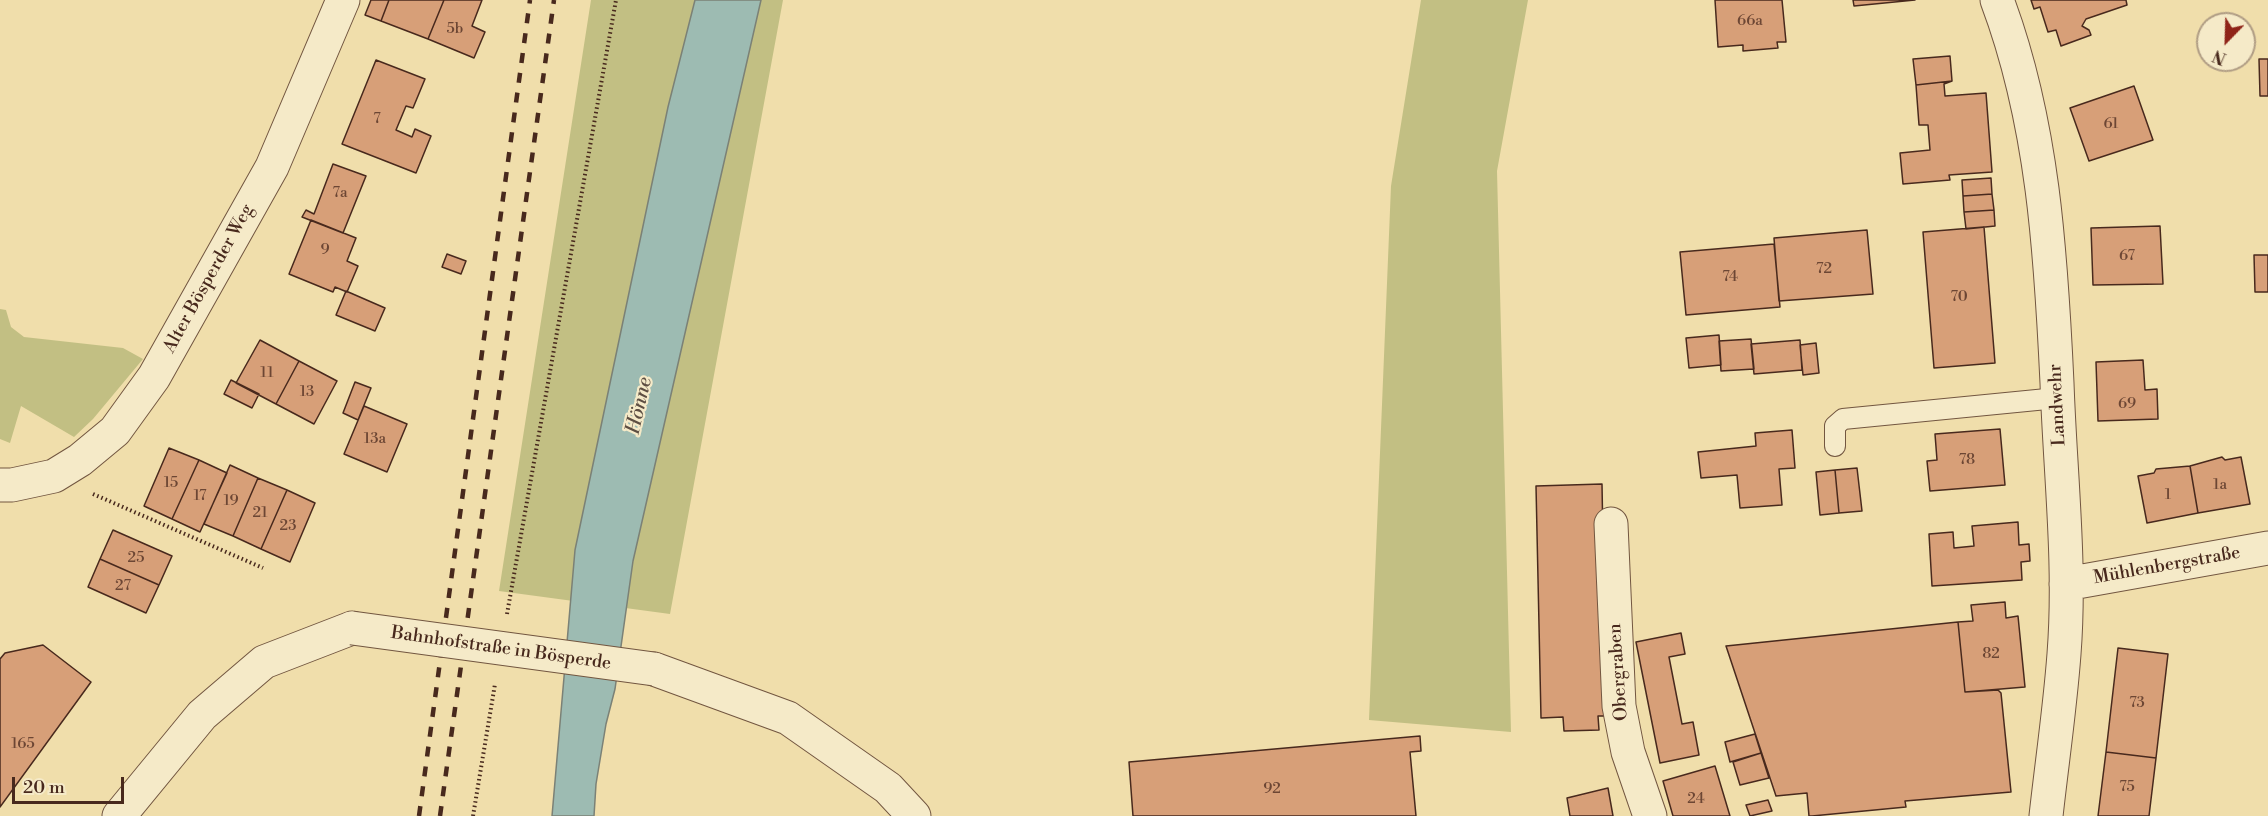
<!DOCTYPE html>
<html>
<head>
<meta charset="utf-8">
<style>
  body { margin:0 }
  #map { position:relative; width:2268px; height:816px; overflow:hidden; background:#f0deab; font-family:"Libre Bodoni",serif }
  canvas { display:block }
  .north { position:absolute; left:2196px; top:12px; width:60px; height:60px; box-sizing:border-box; background:#f5eac8; border:2px solid #b09d84; border-radius:50%; rotate:203deg; font-size:16px; font-weight:700; line-height:24px; text-align:center; color:#48291d }
  .north::after { content:''; display:block; margin:auto; width:21px; height:27px; background:#8f2418; clip-path:polygon(50% 0,100% 100%,50% 72%,0 100%) }
  .scale { position:absolute; left:12px; top:777px; width:112px; height:27px; box-sizing:border-box; border:3px solid #48291d; border-top:0; padding-left:8px; font-size:18px; line-height:21px; white-space:nowrap; color:#48291d; -webkit-text-stroke:4px #f5eac8; paint-order:stroke }
</style>
</head>
<body>
<div id="map">
<canvas width="2268" height="816"></canvas>
<div class="north">N</div>
<div class="scale">20 m</div>
</div>
<script>
const ctx = document.querySelector('canvas').getContext('2d');
ctx.lineJoin = 'round';
function fillPath(path, color) {
  ctx.fillStyle = color;
  ctx.fill(path, 'evenodd');
}
function strokePath(path, color, width, dash) {
  ctx.strokeStyle = color;
  ctx.lineWidth = width;
  ctx.lineCap = dash ? 'butt' : 'round';
  ctx.setLineDash(dash || []);
  ctx.stroke(path);
}
function drawText(font, color, halo, rows, align = 'center') {
  ctx.font = font + ' "Libre Bodoni",serif';
  ctx.lineWidth = 4.5;
  ctx.setLineDash([]);
  ctx.textBaseline = 'middle';
  ctx.strokeStyle = halo;
  ctx.fillStyle = color;
  for (const [text, x, y, turn = 0] of rows) {
    ctx.save();
    ctx.translate(x, y);
    ctx.rotate((+turn || 0) * Math.PI / 180);
    ctx.textAlign = isNaN(turn) ? turn : align;
    if (halo) ctx.strokeText(text, 0, 0);
    ctx.fillText(text, 0, 0);
    ctx.restore();
  }
}
fillPath(new Path2D(`
  M 591,0 L 783,0 L 670,614 L 499,591 Z
  M 1421,0 L 1528,0 L 1497,171 L 1511,732 L 1369,720 L 1391,186 Z
  M 0,309 L 6,310 L 11,327 L 24,337 L 123,348 L 143,359 L 93,419 L 74,437 L 21,406 L 10,443 L 0,439 Z`), '#c2bf83');
const water = new Path2D(`
  M 695,0 L 761,0 L 633,561 L 615,689 L 606,724 L 596,784 L 594,816 L 552,816 L 575,550 L 668,107 Z`);
fillPath(water, '#9dbbb2');
strokePath(water, '#7b8176', 1.5);
const building = new Path2D(`
  M 371,0 L 389,0 L 381,21 L 365,15 Z
  M 389,0 L 444,0 L 428,39 L 381,21 Z
  M 444,0 L 482,0 L 472,26 L 485,32 L 474,58 L 428,39 Z
  M 1715,0 L 1782,0 L 1786,42 L 1777,42 L 1778,48 L 1743,51 L 1743,45 L 1718,47 Z
  M 1853,0 L 1915,0 L 1854,6 Z
  M 2031,0 L 2126,0 L 2127,5 L 2086,19 L 2082,26 L 2089,30 L 2091,35 L 2061,46 L 2056,30 L 2048,32 L 2040,7 L 2034,9 Z
  M 1950,56 L 1952,81 L 1916,85 L 1913,59 Z
  M 2259,59 L 2268,59 L 2268,96 L 2260,96 Z
  M 376,60 L 425,79 L 413,108 L 406,106 L 396,130 L 412,137 L 415,129 L 431,136 L 416,173 L 342,144 Z
  M 1952,81 L 1944,84 L 1945,96 L 1986,93 L 1992,172 L 1949,175 L 1950,180 L 1903,184 L 1900,153 L 1930,150 L 1928,125 L 1919,125 L 1916,85 Z
  M 2134,86 L 2153,140 L 2089,161 L 2070,108 Z
  M 333,164 L 366,176 L 343,233 L 302,217 L 306,210 L 314,214 Z
  M 1991,178 L 1992,194 L 1963,196 L 1962,180 Z
  M 1992,194 L 1994,210 L 1964,212 L 1963,196 Z
  M 1994,210 L 1995,226 L 1966,229 L 1964,212 Z
  M 311,220 L 356,238 L 347,261 L 358,266 L 347,292 L 335,287 L 333,292 L 289,274 Z
  M 2160,226 L 2163,284 L 2093,285 L 2091,228 Z
  M 1984,227 L 1995,363 L 1934,368 L 1923,232 Z
  M 1867,230 L 1873,294 L 1779,301 L 1774,238 Z
  M 1774,244 L 1780,307 L 1686,315 L 1680,252 Z
  M 447,254 L 466,261 L 461,274 L 442,267 Z
  M 2254,255 L 2268,255 L 2268,292 L 2255,292 Z
  M 346,291 L 385,308 L 375,331 L 336,315 Z
  M 1719,335 L 1721,365 L 1689,368 L 1686,338 Z
  M 1751,339 L 1754,369 L 1721,371 L 1719,341 Z
  M 260,340 L 299,361 L 276,404 L 236,383 Z
  M 1800,340 L 1802,370 L 1754,374 L 1751,344 Z
  M 1816,343 L 1819,373 L 1803,375 L 1800,345 Z
  M 2143,360 L 2145,390 L 2157,389 L 2158,419 L 2098,421 L 2096,362 Z
  M 299,361 L 337,381 L 314,424 L 276,404 Z
  M 231,380 L 259,394 L 252,408 L 224,394 Z
  M 355,382 L 371,388 L 358,420 L 343,413 Z
  M 364,406 L 407,424 L 387,472 L 344,454 Z
  M 2000,429 L 2005,485 L 1930,491 L 1927,461 L 1937,460 L 1935,434 Z
  M 1792,430 L 1795,468 L 1779,469 L 1782,505 L 1740,508 L 1737,475 L 1701,478 L 1698,452 L 1756,446 L 1755,433 Z
  M 169,448 L 199,460 L 172,519 L 144,506 Z
  M 2222,457 L 2225,460 L 2241,457 L 2250,504 L 2198,513 L 2190,466 Z
  M 199,460 L 227,473 L 200,532 L 172,519 Z
  M 230,465 L 258,478 L 233,536 L 204,524 Z
  M 2190,466 L 2198,513 L 2147,523 L 2138,476 L 2154,473 L 2156,469 Z
  M 1857,468 L 1862,511 L 1839,513 L 1835,470 Z
  M 1835,470 L 1839,513 L 1820,515 L 1816,472 Z
  M 258,478 L 287,490 L 261,549 L 233,536 Z
  M 1602,484 L 1606,716 L 1598,716 L 1599,730 L 1564,731 L 1563,717 L 1541,718 L 1536,486 Z
  M 287,490 L 315,503 L 290,562 L 261,549 Z
  M 2018,522 L 2019,545 L 2029,544 L 2030,561 L 2021,562 L 2022,580 L 1932,586 L 1929,534 L 1953,532 L 1954,548 L 1974,546 L 1972,526 Z
  M 113,530 L 172,556 L 159,585 L 100,559 Z
  M 100,559 L 159,585 L 146,613 L 88,587 Z
  M 2005,602 L 2006,618 L 2018,616 L 2025,687 L 1965,692 L 1958,622 L 1973,621 L 1971,605 Z
  M 1958,622 L 1965,692 L 1998,690 L 2001,693 L 2011,792 L 1905,801 L 1906,807 L 1812,816 L 1809,816 L 1807,793 L 1776,796 L 1726,646 Z
  M 1681,633 L 1685,654 L 1669,657 L 1682,724 L 1693,722 L 1699,755 L 1660,763 L 1636,642 Z
  M 43,645 L 91,682 L 0,807 L 0,659 L 5,653 Z
  M 2118,648 L 2168,654 L 2156,758 L 2106,752 Z
  M 1755,734 L 1761,753 L 1730,762 L 1725,742 Z
  M 1420,736 L 1421,751 L 1410,752 L 1416,816 L 1133,816 L 1129,762 Z
  M 2106,752 L 2156,758 L 2149,816 L 2098,816 Z
  M 1761,753 L 1769,778 L 1740,785 L 1733,762 Z
  M 1715,766 L 1730,816 L 1673,816 L 1663,781 Z
  M 1608,788 L 1613,816 L 1570,816 L 1567,798 Z
  M 1768,800 L 1772,811 L 1750,816 L 1746,805 Z`);
fillPath(building, '#d79f78');
strokePath(building, '#48291d', 1.5);
const lane = new Path2D(`
  M 1835,446 L 1835,426 L 1843,419 L 2057,398`);
const street = new Path2D(`
  M 1997,0 C 2043,122 2051,254 2057,383 C 2060,472 2071,564 2064,654 C 2060,708 2052,762 2046,816
  M 0,485 L 12,485 L 54,476 L 80,460 L 115,431 L 154,377 L 272,167 L 343,0
  M 1611,524 L 1619,706 L 1628,752 L 1650,816
  M 2066,584 L 2268,548
  M 654,669 L 788,718 L 888,788 L 914,816
  M 119,816 L 202,715 L 264,662 L 352,628`);
strokePath(lane, '#725640', 22);
strokePath(street, '#725640', 35);
strokePath(new Path2D(`
  M 93,494 L 263,568
  M 507,614 L 616,0
  M 473,816 L 495,684`), '#48291d', 4, [1.5, 3]);
strokePath(lane, '#f5eac8', 20);
strokePath(street, '#f5eac8', 33);
strokePath(new Path2D(`
  M 419,816 L 530,0
  M 440,816 L 554,0`), '#48291d', 4.5, [10, 10]);
const streetBridge = new Path2D(`
  M 352,628 L 654,669`);
strokePath(streetBridge, '#725640', 35, []);
strokePath(streetBridge, '#f5eac8', 33);
drawText('15px', '#6c4634', null, [
  ["66a",1750,21],
  ["5b",455,29],
  ["7",377,119],
  ["61",2111,124],
  ["7a",340,193],
  ["9",325,250],
  ["67",2127,256],
  ["72",1824,269],
  ["74",1730,277],
  ["70",1959,297],
  ["11",267,373],
  ["13",307,392],
  ["69",2127,404],
  ["13a",375,439],
  ["78",1967,460],
  ["15",171,483],
  ["1a",2220,485],
  ["1",2168,495],
  ["17",200,496],
  ["19",231,501],
  ["21",260,513],
  ["23",288,526],
  ["25",136,558],
  ["27",123,586],
  ["82",1991,654],
  ["73",2137,703],
  ["165",23,744],
  ["75",2127,787],
  ["92",1272,789],
  ["24",1696,799]
]);
drawText('18px', '#48291d', '#f5eac8', [
  ["Alter Bösperder Weg",209,279,-61],
  ["Landwehr",2058,405,-93],
  ["Mühlenbergstraße",2167,566,-10],
  ["Bahnhofstraße in Bösperde",501,649,8],
  ["Obergraben",1619,672,-94]
]);
drawText('italic 20px', '#5d4e42', '#f5eac8', [
  ["Hönne",640,406,-77]
]);
</script>
</body>
</html>
